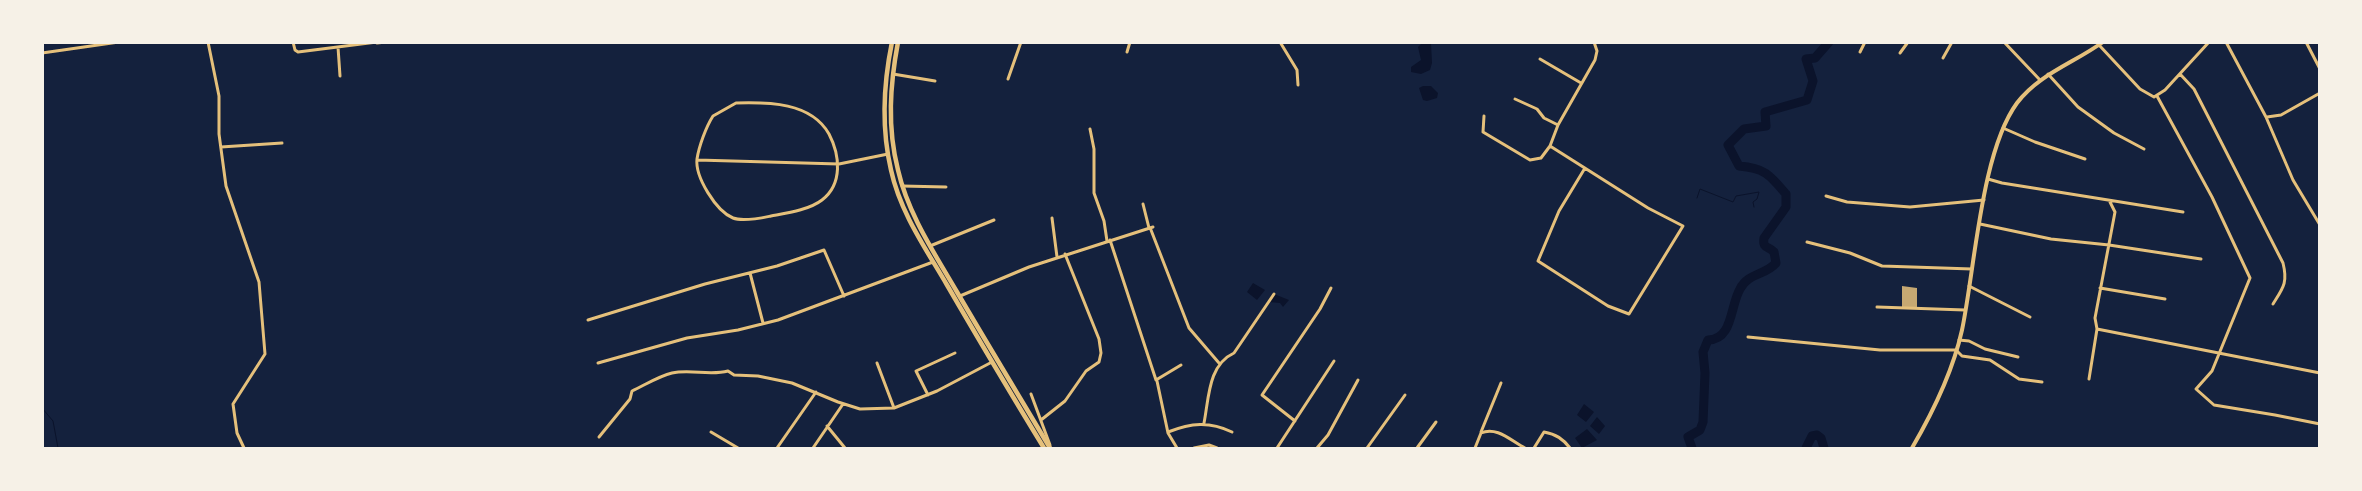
<!DOCTYPE html>
<html>
<head>
<meta charset="utf-8">
<style>
  body { margin:0 }
  #map { position:relative; width:2362px; height:491px; overflow:hidden; background:#14213d; font-family:"PT Serif",serif }
  canvas { display:block }
  .frame { position:absolute; inset:0; border:44px solid #f6f1e7; pointer-events:none }
</style>
</head>
<body>
<div id="map">
<canvas width="2362" height="491"></canvas>
<div class="frame"></div>
</div>
<script>
const ctx = document.querySelector('canvas').getContext('2d');
ctx.lineJoin = 'round';
function fillPath(path, color) {
  ctx.fillStyle = color;
  ctx.fill(path, 'evenodd');
}
function strokePath(path, color, width, dash) {
  ctx.strokeStyle = color;
  ctx.lineWidth = width;
  ctx.lineCap = dash ? 'butt' : 'round';
  ctx.setLineDash(dash || []);
  ctx.stroke(path);
}
fillPath(new Path2D(`
  M 1422,43 L 1431,43 L 1432,63 L 1430,70 L 1421,74 L 1411,72 L 1411,67 L 1421,60 L 1418,47 Z
  M 1423,86 L 1431,86 L 1438,93 L 1437,98 L 1427,101 L 1423,100 L 1419,88 Z
  M 1253,283 L 1265,290 L 1257,300 L 1247,292 Z
  M 1274,294 L 1289,300 L 1283,307 L 1280,303 L 1269,302 Z
  M 1584,404 L 1594,412 L 1586,422 L 1577,415 Z
  M 1597,417 L 1605,426 L 1599,434 L 1590,426 Z
  M 1587,429 L 1597,440 L 1582,448 L 1575,438 Z`), '#0b132b');
strokePath(new Path2D(`
  M 1697,198 L 1700,189 L 1733,202 L 1736,196 L 1759,192 L 1757,199 L 1753,202 L 1754,207
  M 42,408 L 53,421 L 58,448`), '#0b132b', 1);
strokePath(new Path2D(`
  M 1692,448 L 1688,437 L 1700,430 L 1703,422 L 1705,373 L 1703,352 L 1708,340 C 1733,340 1730,306 1740,289 C 1748,273 1766,275 1776,263 L 1774,252 C 1769,246 1762,249 1764,238 L 1786,207 L 1786,194 C 1770,175 1765,168 1739,166 L 1728,145 L 1744,129 L 1766,126 L 1765,112 L 1807,100 L 1813,81 L 1806,59 L 1815,58 L 1829,42
  M 1806,448 L 1812,436 L 1817,435 L 1821,438 L 1824,448`), '#0b132b', 9);
fillPath(new Path2D(`
  M 1902,286 L 1917,288 L 1917,307 L 1902,307 Z`), '#c6a872');
strokePath(new Path2D(`
  M 208,42 L 219,96 L 219,134 L 226,186 L 259,282 L 265,354 L 233,404 L 237,433 L 244,448
  M 293,42 L 295,50 L 298,52 L 377,42
  M 1280,42 L 1297,70 L 1298,85
  M 1609,42 L 1637,42
  M 2004,42 L 2040,80
  M 2226,42 L 2266,117 L 2293,180 L 2320,225
  M 2306,42 L 2320,69
  M 377,43 L 386,42
  M 2099,45 L 2140,89 L 2154,97 L 2165,90 L 2209,42
  M 338,47 L 340,76
  M 1127,52 L 1130,42
  M 1860,52 L 1865,42
  M 42,53 L 119,42
  M 1900,53 L 1908,42
  M 1943,58 L 1952,42
  M 1540,59 L 1581,83
  M 893,74 L 935,81
  M 2048,74 L 2078,107 L 2114,133 L 2144,149
  M 2180,74 L 2194,89 L 2283,263 C 2288,283 2283,288 2273,304
  M 1008,79 L 1021,42
  M 2157,96 L 2212,197 L 2250,278 L 2212,371 L 2196,389 L 2214,405 L 2275,415 L 2320,424
  M 1515,99 L 1537,109 L 1544,118 L 1558,125
  M 736,103 C 768,102 811,102 829,134 C 840,155 843,184 822,200 C 809,210 787,213 771,216 C 761,218 743,222 733,218 C 716,211 695,177 697,159 C 699,146 706,127 713,116 Z
  M 1484,116 L 1483,132 L 1530,160 L 1541,158 L 1550,146
  M 2267,117 L 2281,115 L 2320,93
  M 2003,128 L 2035,142 L 2085,159
  M 1090,129 L 1094,149 L 1094,193 L 1104,221 L 1107,241
  M 221,147 L 282,143
  M 697,160 L 839,164 L 888,154
  M 1585,168 L 1559,211 L 1538,261 L 1608,306 L 1629,314 L 1683,226 L 1648,208 L 1550,146 L 1558,125 L 1595,60 L 1597,51 L 1594,42
  M 1988,179 L 2002,183 L 2183,212
  M 902,186 L 946,187
  M 1826,196 L 1847,202 L 1910,207 L 1984,200
  M 2110,202 L 2115,212 L 2095,318 L 2097,329 L 2320,373
  M 1143,204 L 1149,228
  M 1052,218 L 1057,257
  M 1980,224 L 2051,239 L 2109,245 L 2201,259
  M 1151,230 L 1189,328 L 1219,363
  M 1110,240 L 1156,380 L 1181,365
  M 1807,242 L 1850,253 L 1882,266 L 1972,269
  M 930,246 L 994,220
  M 750,273 L 763,323
  M 1969,286 L 2030,317
  M 2100,288 L 2165,299
  M 960,296 L 1029,267 L 1153,227
  M 1877,307 L 1965,310
  M 588,320 L 705,284 L 777,266 L 824,250 L 844,296
  M 1748,337 L 1880,350 L 1956,350 L 1962,356 L 1990,360 L 2019,379 L 2042,382
  M 1959,340 L 1969,341 L 1985,349 L 2018,357
  M 598,363 L 687,338 L 738,330 L 778,320 L 933,262
  M 877,363 L 894,408
  M 2089,379 L 2097,329
  M 1157,381 L 1168,433 L 1177,448
  M 1031,394 L 1050,445
  M 928,395 L 916,371 L 955,353
  M 1041,420 L 1065,401 L 1086,371 L 1099,362 L 1101,353 L 1099,339 L 1065,254
  M 1295,421 L 1262,395 L 1320,309 L 1331,288
  M 1204,423 C 1209,398 1208,365 1234,353 L 1274,294
  M 827,426 L 845,448
  M 711,432 L 738,448
  M 1168,432 C 1191,423 1209,421 1232,432
  M 1481,432 L 1501,383
  M 599,437 L 630,399 L 632,391 C 645,385 659,376 672,373 C 691,369 710,376 728,371 L 734,375 L 758,376 L 792,383 L 838,402 L 860,409 L 894,408 L 937,391 L 992,362
  M 777,448 L 816,392
  M 813,448 L 843,404
  M 1194,448 L 1209,445 L 1217,448
  M 1277,448 L 1334,361
  M 1317,448 L 1328,435 L 1358,380
  M 1367,448 L 1405,395
  M 1417,448 L 1436,422
  M 1475,448 L 1481,433 C 1497,426 1511,441 1525,448
  M 1534,448 L 1544,432 C 1556,434 1563,439 1570,448`), '#e5c07b', 3);
strokePath(new Path2D(`
  M 1912,448 C 1933,412 1953,371 1962,330 C 1975,268 1981,152 2017,103 C 2039,74 2074,63 2103,42`), '#e5c07b', 4);
strokePath(new Path2D(`
  M 892,42 C 883,86 881,127 891,170 C 900,212 926,249 947,285 C 979,340 1011,394 1044,448
  M 898,42 C 890,85 887,127 898,170 C 908,214 935,254 957,292 C 988,345 1019,396 1050,448`), '#e5c07b', 4.5);
</script>
</body>
</html>
